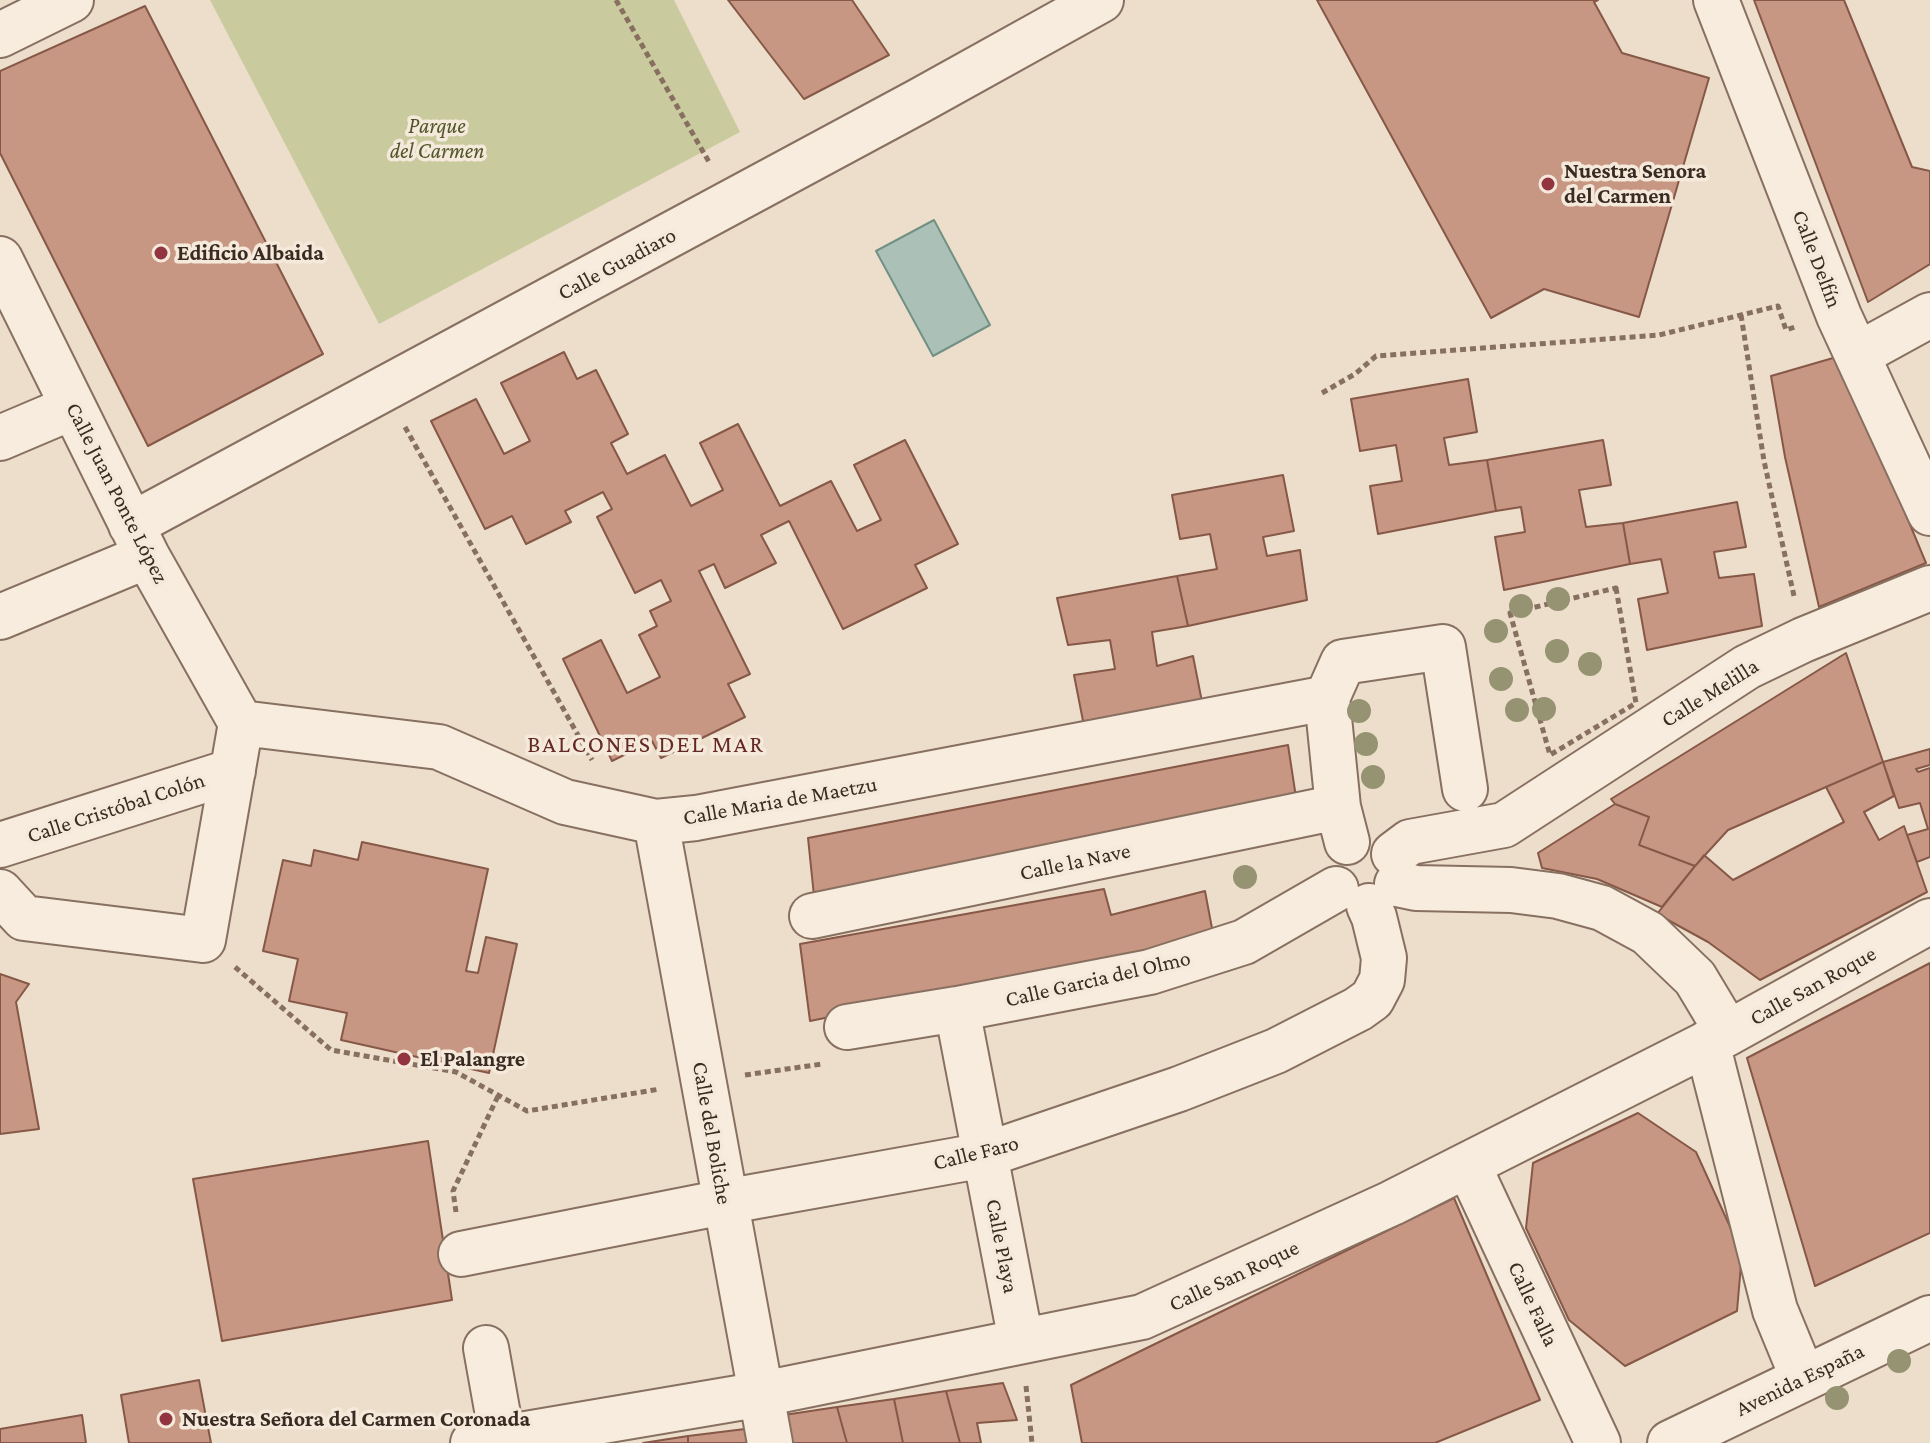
<!DOCTYPE html>
<html>
<head>
<meta charset="utf-8">
<style>
  body { margin:0 }
  canvas { display:block; background:#ecdecb }
</style>
</head>
<body>
<canvas width="1930" height="1443"></canvas>
<script>
const ctx = document.querySelector('canvas').getContext('2d');
ctx.lineJoin = 'round';
function fillPath(path, color) {
  ctx.fillStyle = color;
  ctx.fill(path, 'evenodd');
}
function strokePath(path, color, width, dash) {
  ctx.strokeStyle = color;
  ctx.lineWidth = width;
  ctx.lineCap = dash ? 'butt' : 'round';
  ctx.setLineDash(dash || []);
  ctx.stroke(path);
}
function drawText(font, color, halo, rows, align = 'center') {
  ctx.font = font + ' "Crimson Pro",serif';
  ctx.lineWidth = 7;
  ctx.setLineDash([]);
  ctx.textBaseline = 'middle';
  ctx.strokeStyle = halo;
  ctx.fillStyle = color;
  for (const [text, x, y, turn = 0] of rows) {
    ctx.save();
    ctx.translate(x, y);
    ctx.rotate((+turn || 0) * Math.PI / 180);
    ctx.textAlign = isNaN(turn) ? turn : align;
    if (halo) ctx.strokeText(text, 0, 0);
    ctx.fillText(text, 0, 0);
    ctx.restore();
  }
}
fillPath(new Path2D(`
  M 210,0 L 674,0 L 740,132 L 379,324 Z`), '#caca9f');
const water = new Path2D(`
  M 934,220 L 990,325 L 933,356 L 876,251 Z`);
fillPath(water, '#abc1b8');
strokePath(water, '#729084', 2);
const building = new Path2D(`
  M 728,0 L 852,0 L 889,55 L 804,99 Z
  M 1317,0 L 1598,0 L 1594,2 L 1622,53 L 1709,78 L 1639,317 L 1544,289 L 1491,318 Z
  M 1754,0 L 1844,0 L 1912,167 L 1930,171 L 1930,264 L 1868,302 Z
  M 145,6 L 323,354 L 148,446 L 0,153 L 0,71 Z
  M 564,352 L 577,379 L 596,370 L 628,434 L 611,443 L 627,474 L 665,455 L 691,506 L 723,490 L 700,443 L 738,424 L 780,506 L 831,481 L 857,531 L 881,520 L 854,465 L 905,440 L 958,544 L 915,565 L 927,588 L 843,629 L 789,521 L 761,535 L 776,563 L 725,588 L 714,564 L 699,571 L 750,674 L 728,684 L 745,717 L 661,758 L 652,741 L 612,761 L 563,659 L 601,640 L 627,693 L 660,677 L 639,635 L 657,626 L 650,611 L 671,601 L 661,580 L 635,593 L 597,517 L 612,509 L 603,492 L 565,511 L 571,522 L 526,544 L 512,516 L 485,529 L 431,421 L 476,399 L 504,454 L 530,441 L 501,383 Z
  M 1840,356 L 1926,563 L 1819,607 L 1785,457 L 1771,376 Z
  M 1468,379 L 1477,432 L 1444,438 L 1449,465 L 1487,460 L 1496,511 L 1378,534 L 1370,486 L 1402,481 L 1396,445 L 1360,451 L 1351,399 Z
  M 1603,440 L 1611,485 L 1579,490 L 1586,527 L 1623,523 L 1630,564 L 1504,590 L 1495,537 L 1525,532 L 1521,507 L 1496,511 L 1487,460 Z
  M 1283,475 L 1294,531 L 1263,537 L 1267,556 L 1300,550 L 1307,600 L 1188,626 L 1177,576 L 1217,569 L 1210,534 L 1180,539 L 1172,495 Z
  M 1737,502 L 1746,547 L 1714,552 L 1719,578 L 1754,574 L 1762,626 L 1647,650 L 1638,599 L 1668,593 L 1661,559 L 1630,564 L 1623,523 Z
  M 1177,576 L 1188,626 L 1152,632 L 1157,666 L 1193,656 L 1202,702 L 1084,726 L 1074,675 L 1115,669 L 1110,640 L 1068,645 L 1057,598 Z
  M 1846,653 L 1883,762 L 1728,830 L 1695,866 L 1639,845 L 1649,817 L 1615,804 L 1611,799 Z
  M 1288,745 L 1297,804 L 814,896 L 808,838 Z
  M 1930,749 L 1930,765 L 1916,769 L 1918,772 L 1930,768 L 1930,857 L 1917,862 L 1907,835 L 1928,829 L 1920,803 L 1899,808 L 1883,762 Z
  M 1883,762 L 1894,796 L 1864,812 L 1879,840 L 1904,826 L 1927,892 L 1760,980 L 1708,942 L 1657,914 L 1704,855 L 1733,880 L 1844,822 L 1826,787 Z
  M 1615,804 L 1649,817 L 1639,845 L 1695,866 L 1662,907 L 1597,879 L 1542,868 L 1538,853 Z
  M 362,842 L 488,869 L 466,971 L 478,973 L 486,937 L 517,944 L 489,1073 L 341,1040 L 347,1013 L 289,1001 L 298,959 L 263,951 L 283,860 L 311,866 L 314,850 L 358,860 Z
  M 1104,889 L 1111,915 L 1205,891 L 1214,939 L 810,1021 L 800,944 Z
  M 1930,963 L 1930,1233 L 1815,1286 L 1747,1058 Z
  M 0,974 L 29,984 L 16,1002 L 39,1129 L 0,1134 Z
  M 1638,1113 L 1696,1152 L 1742,1253 L 1737,1311 L 1625,1366 L 1569,1320 L 1526,1228 L 1533,1163 Z
  M 428,1141 L 452,1300 L 222,1341 L 193,1179 Z
  M 1454,1198 L 1540,1400 L 1435,1443 L 1082,1443 L 1071,1385 Z
  M 199,1380 L 211,1443 L 129,1443 L 121,1395 Z
  M 1003,1383 L 1017,1420 L 977,1423 L 981,1443 L 960,1443 L 946,1391 Z
  M 946,1391 L 960,1443 L 903,1443 L 894,1399 Z
  M 894,1399 L 903,1443 L 847,1443 L 837,1407 Z
  M 837,1407 L 847,1443 L 791,1443 L 784,1415 Z
  M 82,1415 L 86,1443 L 0,1443 L 0,1429 Z
  M 745,1429 L 747,1443 L 688,1443 L 688,1436 Z
  M 688,1436 L 688,1443 L 643,1443 Z`);
fillPath(building, '#c89783');
strokePath(building, '#865847', 2);
const minor = new Path2D(`
  M 1716,0 L 1839,316 L 1930,513
  M 0,35 L 71,0
  M 0,259 L 147,556 L 241,723
  M 1857,355 L 1930,315
  M 0,438 L 73,407
  M 131,525 L 919,101 L 1101,0
  M 0,617 L 147,556
  M 241,723 L 439,747 L 565,802 L 656,822 L 696,818 L 1327,698
  M 656,822 L 770,1443
  M 1347,842 L 1338,807 L 1327,698 L 1343,662 L 1443,647 L 1465,789
  M 0,845 L 233,771
  M 1394,854 L 1410,842 L 1504,825 L 1747,667 L 1803,640 L 1930,588
  M 1397,884 L 1416,888 L 1511,890 L 1558,896 L 1602,908 L 1648,933 L 1695,978 L 1728,1033
  M 0,892 L 24,918 L 203,940 L 241,723
  M 812,916 L 1338,807
  M 957,1009 L 1021,1341
  M 847,1027 L 957,1009 L 1150,972 L 1244,942 L 1336,889
  M 1707,1043 L 1775,1310 L 1803,1378
  M 1468,1165 L 1598,1443
  M 461,1254 L 724,1202 L 985,1155 L 1179,1089 L 1276,1051 L 1358,1009 L 1372,999 L 1382,980 L 1384,958 L 1374,917 L 1369,906
  M 486,1348 L 503,1443
  M 473,1443 L 762,1394 L 1142,1317 L 1392,1203 L 1728,1033 L 1930,921
  M 1670,1443 L 1930,1318`);
strokePath(minor, '#887060', 48);
strokePath(new Path2D(`
  M 616,0 L 709,162
  M 1741,315 L 1764,461 L 1794,596
  M 1322,393 L 1355,374 L 1376,356 L 1659,335 L 1778,306 L 1786,330 L 1795,327
  M 405,427 L 592,760
  M 1616,588 L 1636,703 L 1550,755 L 1510,613 Z
  M 235,967 L 331,1050 L 456,1072 L 527,1111 L 660,1089
  M 745,1075 L 822,1064
  M 456,1212 L 453,1191 L 498,1096
  M 1026,1386 L 1032,1443`), '#887060', 5, [6, 4]);
strokePath(minor, '#f7ecde', 44);
ctx.fillStyle = '#969372';
for (const [x, y] of [
  [1558,599],
  [1521,606],
  [1496,631],
  [1557,651],
  [1590,664],
  [1501,679],
  [1544,709],
  [1517,710],
  [1359,711],
  [1366,744],
  [1373,777],
  [1245,877],
  [1899,1361],
  [1837,1398]
]) {
  ctx.beginPath();
  ctx.arc(x, y, 12, 0, 2 * Math.PI);
  ctx.fill();
}
for (const [x, y, r, color] of [
  [1548,184,8,"#933441"],
  [161,253,8,"#933441"],
  [404,1059,8,"#933441"],
  [166,1419,8,"#933441"]
]) {
  const dot = new Path2D();
  dot.arc(x, y, r, 0, 2 * Math.PI);
  ctx.fillStyle = color;
  ctx.fill(dot);
  strokePath(dot, '#f4e9da', 3);
}
drawText('italic 22px', '#50552a', '#f4e9da', [
  ["Parque",437,126],
  ["del Carmen",437,151]
]);
drawText('bold 22px', '#3a2b22', '#f4e9da', [
  ["Nuestra Senora",1564,171],
  ["del Carmen",1564,196],
  ["Edificio Albaida",177,253],
  ["El Palangre",420,1059],
  ["Nuestra Señora del Carmen Coronada",182,1419]
], 'left');
drawText('22px', '#3a2b22', '#f4e9da', [
  ["Calle Delfín",1817,259,69],
  ["Calle Guadiaro",617,264,-28],
  ["Calle Juan Ponte López",117,493,63],
  ["Calle Melilla",1710,693,-32],
  ["Calle Maria de Maetzu",780,801,-10],
  ["Calle Cristóbal Colón",116,808,-18],
  ["Calle la Nave",1075,862,-12],
  ["Calle Garcia del Olmo",1098,979,-13],
  ["Calle San Roque",1813,986,-29],
  ["Calle del Boliche",712,1133,80],
  ["Calle Faro",976,1153,-14],
  ["Calle Playa",1002,1246,79],
  ["Calle San Roque",1234,1276,-25],
  ["Calle Falla",1533,1304,65],
  ["Avenida España",1800,1380,-26]
]);
ctx.letterSpacing = '2px';
drawText('24px', '#642924', '#f4e9da', [
  ["BALCONES DEL MAR",646,745]
]);
ctx.letterSpacing = '0px';
</script>
</body>
</html>
